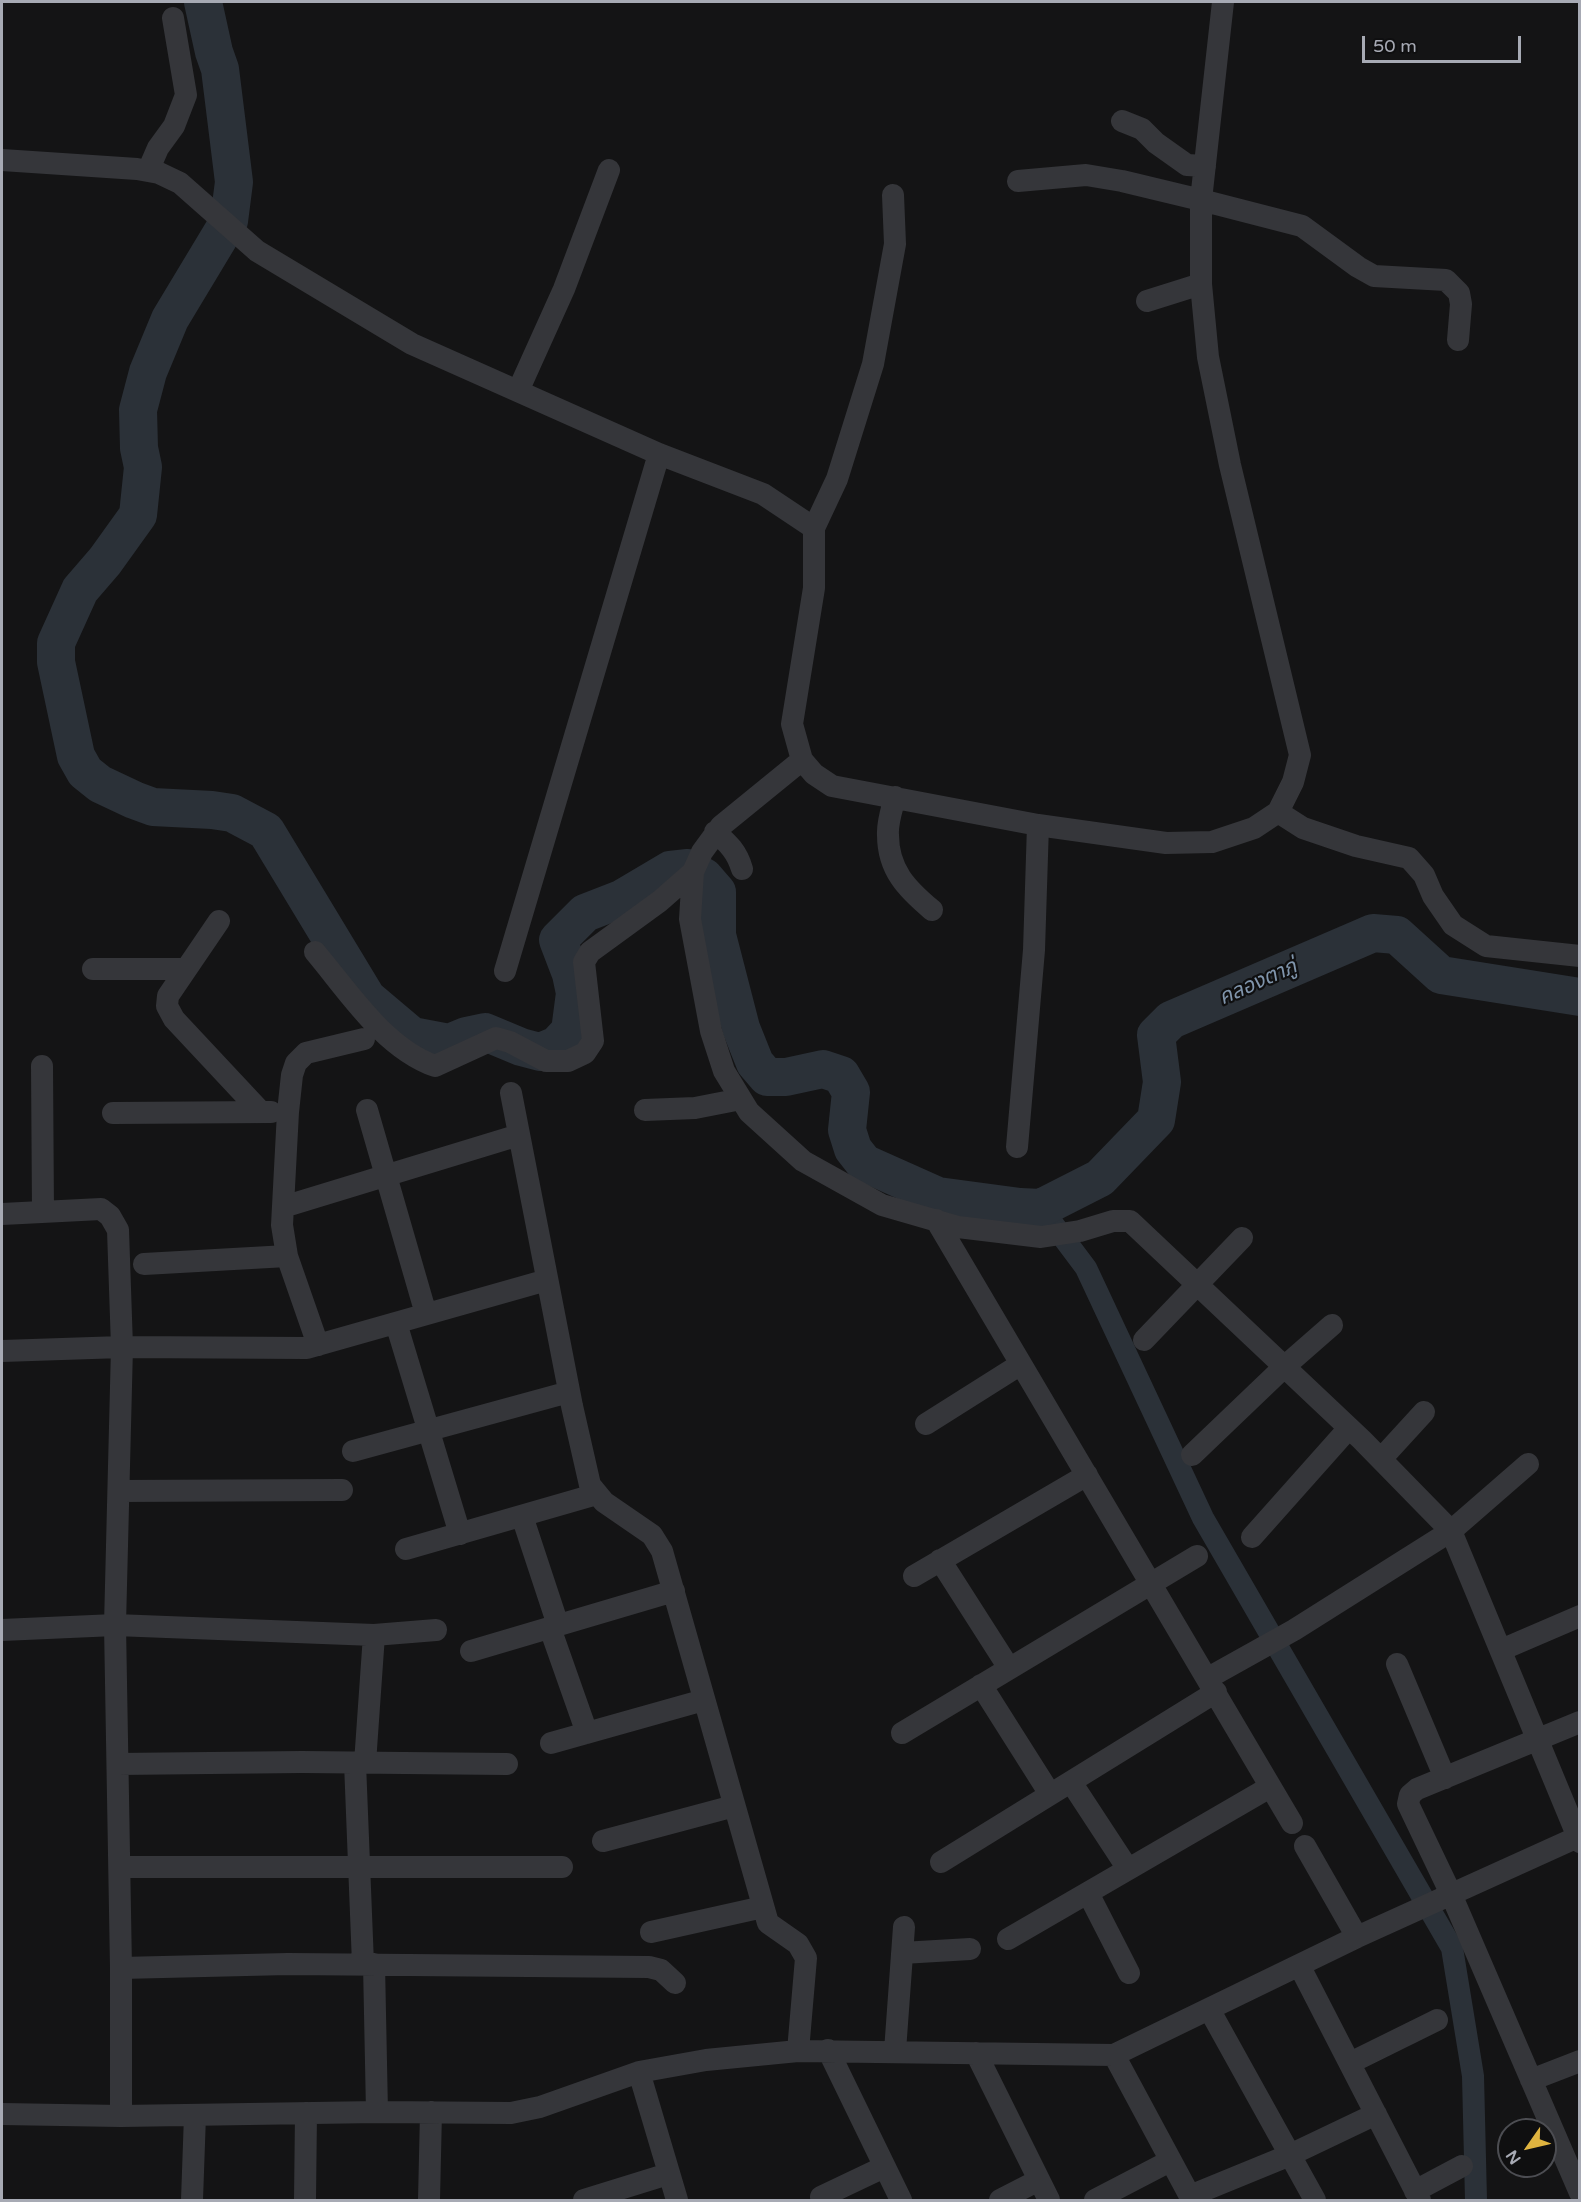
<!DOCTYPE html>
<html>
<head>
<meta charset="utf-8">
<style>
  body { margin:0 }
  #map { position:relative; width:1581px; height:2202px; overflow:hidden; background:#141415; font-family:"Varela Round",sans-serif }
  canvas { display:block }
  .frame { position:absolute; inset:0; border:3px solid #a7aab4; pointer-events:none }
  .north { position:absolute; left:1497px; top:2118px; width:60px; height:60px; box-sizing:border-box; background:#0f0f10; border:2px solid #4c4d52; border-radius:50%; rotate:236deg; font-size:16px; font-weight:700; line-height:24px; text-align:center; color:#a7aab4 }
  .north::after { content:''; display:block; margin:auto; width:21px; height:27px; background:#e0b440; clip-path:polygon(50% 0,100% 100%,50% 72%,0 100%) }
  .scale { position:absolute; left:1362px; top:36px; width:159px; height:27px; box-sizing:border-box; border:3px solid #a7aab4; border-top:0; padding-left:8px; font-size:18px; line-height:21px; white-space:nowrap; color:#a7aab4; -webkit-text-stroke:4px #0f0f10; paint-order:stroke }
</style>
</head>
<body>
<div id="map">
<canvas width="1581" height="2202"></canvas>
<div class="frame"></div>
<div class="north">N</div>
<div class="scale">50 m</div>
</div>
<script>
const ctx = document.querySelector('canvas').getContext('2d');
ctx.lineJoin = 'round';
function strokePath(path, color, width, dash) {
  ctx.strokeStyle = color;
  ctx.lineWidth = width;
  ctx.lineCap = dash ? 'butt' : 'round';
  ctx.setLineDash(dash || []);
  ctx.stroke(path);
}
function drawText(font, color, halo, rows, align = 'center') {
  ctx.font = font + ' "Varela Round","Noto Sans Thai",sans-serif';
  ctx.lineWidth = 4.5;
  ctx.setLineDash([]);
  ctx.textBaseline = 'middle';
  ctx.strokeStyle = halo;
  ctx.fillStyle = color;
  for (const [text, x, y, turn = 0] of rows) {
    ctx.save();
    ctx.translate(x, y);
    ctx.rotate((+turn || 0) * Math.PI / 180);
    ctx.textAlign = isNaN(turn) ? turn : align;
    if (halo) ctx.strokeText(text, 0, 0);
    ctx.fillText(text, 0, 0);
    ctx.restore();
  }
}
strokePath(new Path2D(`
  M 1041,1208 L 1086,1268 L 1203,1518 L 1452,1948 L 1473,2076 L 1476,2200`), '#2b3138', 22);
strokePath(new Path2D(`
  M 203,2 L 214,52 L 220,69 L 234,182 L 229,221 L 170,319 L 148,372 L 138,410 L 139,448 L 143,467 L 138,515 L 105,561 L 80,590 L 56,643 L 56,662 L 76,756 L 85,772 L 100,784 L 134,800 L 153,807 L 212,810 L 232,813 L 266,831 L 367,998 L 412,1036 L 449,1043 L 466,1036 L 485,1032 L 521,1047 L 540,1052 L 557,1045 L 570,1031 L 575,993 L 571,974 L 558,940 L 585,913 L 621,899 L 670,870 L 688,868 L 704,877 L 717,892 L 717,935 L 741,1028 L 755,1063 L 767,1077 L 786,1077 L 823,1069 L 841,1075 L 851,1092 L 847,1130 L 853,1149 L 864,1163 L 938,1196 L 1020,1207 L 1041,1208 L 1100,1178 L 1156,1120 L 1162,1082 L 1156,1035 L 1171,1020 L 1373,933 L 1397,935 L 1441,975 L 1580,997`), '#2b3138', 38);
strokePath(new Path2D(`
  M 1122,121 L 1142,129 L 1156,143 L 1187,165 L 1205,166
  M 2,160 L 137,169 L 159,173 L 180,183 L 257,251 L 412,344 L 659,454 L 763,494 L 814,528 L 814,588 L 792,724 L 802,760 L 814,774 L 832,786 L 1038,825 L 1166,843 L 1212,842 L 1254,828 L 1278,812 L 1293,782 L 1300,755 L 1230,465 L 1208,357 L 1201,284 L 1201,200 L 1223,2
  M 148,171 L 158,148 L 174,126 L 186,95 L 173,18
  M 1018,181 L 1086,175 L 1122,181 L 1201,200 L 1302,226 L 1358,267 L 1374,276 L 1446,280 L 1459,293 L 1461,304 L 1458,340
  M 1147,301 L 1201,284
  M 518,391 L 564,289 L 609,170
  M 814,528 L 837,479 L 873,364 L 895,244 L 893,195
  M 802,760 L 721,826 L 702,852 L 693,872 L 690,919 L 711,1031 L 724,1071 L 749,1112 L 803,1161 L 882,1205 L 958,1227 L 1041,1237 L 1080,1231 L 1113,1221 L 1130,1221 L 1362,1440 L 1451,1531 L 1580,1842
  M 895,797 C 892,809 887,823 888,835 C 888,870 907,889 932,910
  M 1278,812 L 1303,828 L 1356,846 L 1409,858 L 1424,875 L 1433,896 L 1453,925 L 1486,946 L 1580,956
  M 715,832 C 729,844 737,852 742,869
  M 219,921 L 168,996 L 167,1006 L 174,1019 L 261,1112
  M 315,952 C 348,991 384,1048 435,1066 L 496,1038 L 510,1042 L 546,1061 L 568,1061 L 585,1053 L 593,1041 L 584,962 L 590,952 L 660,901 L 693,872
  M 93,969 L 185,969
  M 505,971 L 659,454
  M 42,1066 L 43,1212
  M 511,1093 L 572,1406 L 590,1485 L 604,1502 L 652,1535 L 662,1551 L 768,1923 L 798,1944 L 806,1958 L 798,2051
  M 367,1110 L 426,1314
  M 645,1110 L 695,1108 L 741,1099
  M 113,1113 L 271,1112
  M 1017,1147 L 1034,950 L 1038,825
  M 283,1207 L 519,1135
  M 2,1214 L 101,1209 L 110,1216 L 118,1230 L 122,1347 L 115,1625 L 121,1968 L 121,2116
  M 936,1220 L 1292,1823
  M 144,1264 L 287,1256
  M 396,1323 L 460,1534
  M 1144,1340 L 1242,1238
  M 318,1345 L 287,1256 L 282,1225 L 288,1112 L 292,1075 L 296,1063 L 306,1053 L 364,1039
  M 2,1351 L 122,1347 L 307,1348 L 547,1280
  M 926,1424 L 1021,1364
  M 353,1451 L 569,1392
  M 1192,1455 L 1284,1367 L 1332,1325
  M 1381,1459 L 1424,1412
  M 119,1491 L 342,1490
  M 522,1516 L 558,1625
  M 1252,1537 L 1349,1428
  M 406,1549 L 597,1494
  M 940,1560 L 1009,1668
  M 914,1576 L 1087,1475
  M 550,1628 L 587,1733
  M 2,1630 L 115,1625 L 374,1635 L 436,1630
  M 1501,1650 L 1580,1616
  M 471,1651 L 674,1591
  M 1397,1664 L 1445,1778
  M 1208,1678 L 1294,1630 L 1451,1531 L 1528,1464
  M 981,1685 L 1050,1794
  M 1580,1722 L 1417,1789 L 1410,1795 L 1408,1804 L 1451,1894 L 1580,2193
  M 902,1733 L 1197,1556
  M 551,1743 L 704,1700
  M 355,1763 L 363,1964
  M 365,1763 L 374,1635
  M 118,1764 L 302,1762 L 507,1764
  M 1071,1782 L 1128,1869
  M 603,1841 L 734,1806
  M 1305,1846 L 1357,1937
  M 941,1862 L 1216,1692
  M 120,1867 L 562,1867
  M 1088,1893 L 1129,1973
  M 651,1932 L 763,1907
  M 1008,1939 L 1270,1787
  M 902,1953 L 970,1949
  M 374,1964 L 377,2112
  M 1299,1965 L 1420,2200
  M 121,1968 L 288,1964 L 649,1967 L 661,1970 L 675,1983
  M 1209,2009 L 1315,2200
  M 828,2050 L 901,2200
  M 895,2051 L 904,1927
  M 976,2053 L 1049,2200
  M 1114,2055 L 1192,2200
  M 1350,2063 L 1437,2020
  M 639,2072 L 677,2200
  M 1531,2080 L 1580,2061
  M 2,2114 L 121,2116 L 377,2112 L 511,2113 L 540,2107 L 639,2072 L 706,2060 L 798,2051 L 1114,2055 L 1357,1937 L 1580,1836
  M 1415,2191 L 1462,2166
  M 1190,2196 L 1290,2155 L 1376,2114
  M 821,2197 L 884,2167
  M 192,2200 L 195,2115
  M 305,2200 L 306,2113
  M 429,2200 L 431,2112
  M 584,2200 L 668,2174
  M 1000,2200 L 1039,2180
  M 1095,2200 L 1170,2161`), '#35363a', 22);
drawText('italic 21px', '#8095ac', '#0f0f10', [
  ["คลองตาภู่",1258,983,-24]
]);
</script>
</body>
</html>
